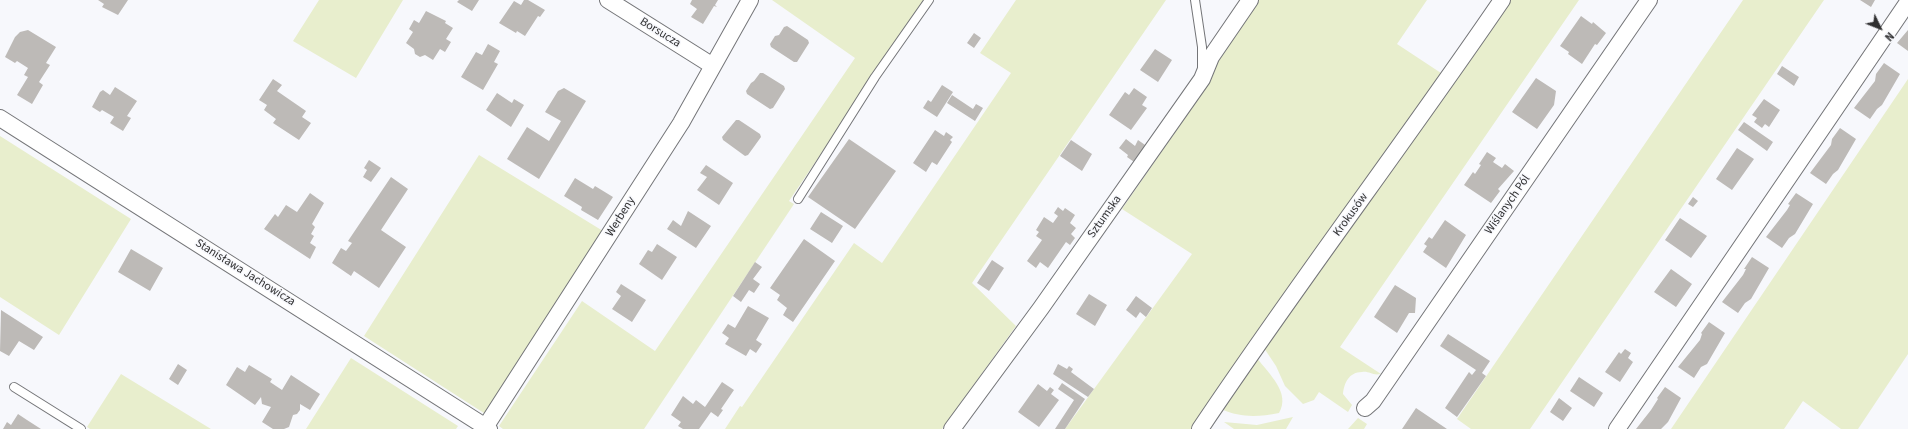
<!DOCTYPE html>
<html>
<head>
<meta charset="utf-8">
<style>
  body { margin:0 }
  #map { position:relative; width:1908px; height:429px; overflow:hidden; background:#f7f8fc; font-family:"Source Sans 3",sans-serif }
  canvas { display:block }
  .north { position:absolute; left:1860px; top:8px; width:40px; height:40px; -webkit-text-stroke:3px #f7f8fc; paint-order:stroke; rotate:133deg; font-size:11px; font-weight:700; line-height:16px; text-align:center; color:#2f2f30 }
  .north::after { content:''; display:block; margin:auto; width:14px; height:18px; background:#2f2f30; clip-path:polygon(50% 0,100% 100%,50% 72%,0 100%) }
</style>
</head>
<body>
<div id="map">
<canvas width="1908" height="429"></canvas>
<div class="north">N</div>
</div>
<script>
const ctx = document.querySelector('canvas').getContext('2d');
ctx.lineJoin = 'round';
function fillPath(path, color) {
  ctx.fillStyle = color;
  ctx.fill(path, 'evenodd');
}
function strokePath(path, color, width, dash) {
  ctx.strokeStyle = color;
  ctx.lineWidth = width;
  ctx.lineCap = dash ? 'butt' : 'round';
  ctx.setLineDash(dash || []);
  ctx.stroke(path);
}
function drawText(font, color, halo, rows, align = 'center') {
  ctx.font = font + ' "Source Sans 3",sans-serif';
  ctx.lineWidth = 3;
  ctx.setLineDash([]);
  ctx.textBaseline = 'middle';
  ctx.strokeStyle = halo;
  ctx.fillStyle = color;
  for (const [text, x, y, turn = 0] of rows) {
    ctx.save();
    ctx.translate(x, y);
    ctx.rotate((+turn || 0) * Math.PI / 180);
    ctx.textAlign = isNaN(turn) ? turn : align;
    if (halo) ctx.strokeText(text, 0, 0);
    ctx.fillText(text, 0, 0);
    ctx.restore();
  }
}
fillPath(new Path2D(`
  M 319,0 L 403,0 L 356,78 L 293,41 Z
  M 772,0 L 925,0 L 789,201 L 794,204 L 644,429 L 503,429 L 499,426 L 582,301 L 655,351 L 855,58 Z
  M 1016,0 L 1166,0 L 972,283 L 1016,326 L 942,429 L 725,429 L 740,406 L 742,407 L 854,243 L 882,263 L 1011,73 L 980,53 Z
  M 1257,0 L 1427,0 L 1397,44 L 1441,73 L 1192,429 L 1065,429 L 1192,254 L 1122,209 L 1209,83 L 1218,56 Z
  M 1507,0 L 1579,0 L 1340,347 L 1381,374 C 1372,376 1370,371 1362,372 C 1349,372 1344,383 1343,394 L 1352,405 L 1348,412 L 1319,392 L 1314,400 L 1303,404 L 1285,386 L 1276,366 L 1264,348 Z
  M 1743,0 L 1824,0 L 1530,429 L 1471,429 L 1457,419 Z
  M 1908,79 L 1908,354 L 1858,429 L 1841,429 L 1803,401 L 1784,429 L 1671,429 Z
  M 0,136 L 131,219 L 59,335 L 0,297 Z
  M 479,155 L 603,231 L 487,415 L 364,336 Z
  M 351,358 L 458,426 L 456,429 L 306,429 Z
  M 1257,358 C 1269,374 1291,393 1279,413 C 1258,417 1241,418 1221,409 Z
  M 121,374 L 211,429 L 90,429 L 87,427 Z
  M 1293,417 L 1286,429 L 1234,429 L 1224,422 L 1257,425 Z
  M 1358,418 L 1367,424 L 1364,429 L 1348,429 Z`), '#e8eecd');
fillPath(new Path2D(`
  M 98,0 L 128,0 L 118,15 L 102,7 L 104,4 Z
  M 459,0 L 479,0 L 472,11 L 457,2 Z
  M 524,0 L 528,0 L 545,10 L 540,17 L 538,16 L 525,36 L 517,31 L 516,33 L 499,23 L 514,1 L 521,5 Z
  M 692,0 L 718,0 L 715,5 L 717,7 L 714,6 L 703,24 L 691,17 L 697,9 L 690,4 Z
  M 1860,0 L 1875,0 L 1871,7 Z
  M 426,11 L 446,21 L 445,23 L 453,28 L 446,39 L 451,42 L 445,52 L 440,49 L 433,60 L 425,55 L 420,57 L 415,54 L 414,49 L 406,43 L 413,32 L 409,29 L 414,20 L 419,23 Z
  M 1581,16 L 1592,24 L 1593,22 L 1606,33 L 1597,45 L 1595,44 L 1582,64 L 1568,54 L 1569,52 L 1560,46 Z
  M 787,26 L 808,40 L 809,43 L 797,62 L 794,62 L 771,47 L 770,44 L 775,36 L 779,35 L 784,27 Z
  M 28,30 L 56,47 L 46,63 L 50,65 L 39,82 L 43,85 L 32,104 L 17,95 L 28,77 L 24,75 L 28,68 L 17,61 L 15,63 L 5,57 L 15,37 L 20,32 Z
  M 1908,30 L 1908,51 L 1897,43 Z
  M 974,33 L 981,38 L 974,48 L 967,43 Z
  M 488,44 L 500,51 L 494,62 L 498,64 L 483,90 L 461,77 L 476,52 L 482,55 Z
  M 1155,49 L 1172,60 L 1158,82 L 1140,70 Z
  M 1884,63 L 1900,74 L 1882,105 L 1877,109 L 1870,119 L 1854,108 L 1875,81 L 1876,74 Z
  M 1782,66 L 1799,77 L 1794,86 L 1777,74 Z
  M 760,73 L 763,73 L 784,86 L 785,89 L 773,108 L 770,109 L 747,94 L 746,91 L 751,83 L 754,81 Z
  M 1536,78 L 1556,91 L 1554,105 L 1537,129 L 1512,112 Z
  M 273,79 L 282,85 L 277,91 L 306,111 L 302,117 L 311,123 L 299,140 L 273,123 L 276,119 L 264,110 L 267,105 L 259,100 Z
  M 942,85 L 953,92 L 937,117 L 923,108 L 928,100 L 931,102 Z
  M 115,87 L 137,101 L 127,116 L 131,118 L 123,131 L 110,123 L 114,117 L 102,110 L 100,112 L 92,107 L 100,92 L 103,90 L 110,95 Z
  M 564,88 L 586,101 L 539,179 L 507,159 L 527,127 L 549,141 L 561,121 L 545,112 L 558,91 Z
  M 1134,88 L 1147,97 L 1142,105 L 1147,108 L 1131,130 L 1109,115 L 1125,92 L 1129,95 Z
  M 497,93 L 512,103 L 514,99 L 524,105 L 511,127 L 486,110 Z
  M 952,95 L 973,109 L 976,104 L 983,108 L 975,121 L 947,103 Z
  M 1764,99 L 1780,110 L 1769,127 L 1765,124 L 1762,128 L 1754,122 L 1757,118 L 1752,115 Z
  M 736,120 L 739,120 L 760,134 L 761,137 L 748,155 L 745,156 L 723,140 L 722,137 Z
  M 1744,122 L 1773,142 L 1767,151 L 1738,130 Z
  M 1840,128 L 1856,139 L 1838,170 L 1833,174 L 1826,184 L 1810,173 L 1831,145 L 1832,139 Z
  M 935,130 L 944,136 L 946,132 L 953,137 L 950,140 L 952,142 L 937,165 L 932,162 L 926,172 L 913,163 Z
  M 849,139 L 896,171 L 855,229 L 808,197 Z
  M 1126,139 L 1135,146 L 1138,140 L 1148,147 L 1137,164 L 1127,157 L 1128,155 L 1119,148 Z
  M 1071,140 L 1092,154 L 1082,171 L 1060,156 Z
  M 1737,148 L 1754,159 L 1732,190 L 1716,179 Z
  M 1487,152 L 1496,158 L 1493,162 L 1502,168 L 1505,164 L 1514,171 L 1498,189 L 1500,191 L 1491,203 L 1464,185 L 1473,172 L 1475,174 L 1481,165 L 1479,164 Z
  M 369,160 L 381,168 L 371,182 L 363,177 L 367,170 L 364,168 Z
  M 706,165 L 733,183 L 719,205 L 697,190 L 707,177 L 700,173 Z
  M 391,177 L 408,189 L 381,230 L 406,247 L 379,288 L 354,271 L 351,276 L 332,263 L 341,248 L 346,251 L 352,243 L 348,241 Z
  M 575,178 L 593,189 L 595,186 L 613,197 L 598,220 L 581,210 L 582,207 L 564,196 Z
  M 310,193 L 324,203 L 312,224 L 315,227 L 311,234 L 314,236 L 310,243 L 316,247 L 310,259 L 264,229 L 275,214 L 278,217 L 286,205 L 297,212 Z
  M 1796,193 L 1813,204 L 1795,234 L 1789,238 L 1782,248 L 1766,237 L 1787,210 L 1790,205 L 1788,204 Z
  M 1693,197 L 1698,201 L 1693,207 L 1688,204 Z
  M 1058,207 L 1063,211 L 1065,208 L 1075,215 L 1070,223 L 1076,228 L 1071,234 L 1075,238 L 1070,245 L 1066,242 L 1048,268 L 1040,262 L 1036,268 L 1027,261 L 1042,240 L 1036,236 L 1039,232 L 1036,230 L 1044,217 L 1053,223 L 1058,216 L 1054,213 Z
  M 688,211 L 711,226 L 696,248 L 667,229 L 673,220 L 681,226 Z
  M 821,212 L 843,226 L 832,243 L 810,229 Z
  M 1680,218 L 1707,236 L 1691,258 L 1665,240 Z
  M 1445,220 L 1466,235 L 1446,268 L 1423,252 L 1427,246 L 1424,244 L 1429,237 L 1432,239 Z
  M 804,239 L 835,261 L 793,322 L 783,315 L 787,308 L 777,300 L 780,295 L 770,288 Z
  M 657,244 L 677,257 L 662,280 L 639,264 L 648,250 L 652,252 Z
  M 131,249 L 163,268 L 150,291 L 118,272 Z
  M 1752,257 L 1769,268 L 1751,299 L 1745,303 L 1738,313 L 1722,302 L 1743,275 L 1746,269 L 1744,269 Z
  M 992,260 L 1004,268 L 989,291 L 977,283 Z
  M 755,262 L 762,267 L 753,279 L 760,284 L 754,293 L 749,290 L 741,302 L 733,296 Z
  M 1671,269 L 1692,284 L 1676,307 L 1654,292 Z
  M 621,284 L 646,300 L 632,322 L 612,309 L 621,296 L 616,292 Z
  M 1395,285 L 1416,298 L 1415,313 L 1409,313 L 1397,333 L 1374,317 Z
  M 1089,294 L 1107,305 L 1095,326 L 1076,314 Z
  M 1136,296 L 1152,308 L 1146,317 L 1140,312 L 1136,318 L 1126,310 Z
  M 748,306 L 769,318 L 756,340 L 762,344 L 756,353 L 750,349 L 746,356 L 725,344 L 729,338 L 722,333 L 728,324 L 735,328 Z
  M 1,310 L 43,337 L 34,350 L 19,341 L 9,356 L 0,351 Z
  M 1709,322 L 1725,333 L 1707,364 L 1701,367 L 1694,378 L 1678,367 L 1700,340 L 1702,334 L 1701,333 Z
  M 1448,334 L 1490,361 L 1482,373 L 1486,376 L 1457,417 L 1445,408 L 1469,372 L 1472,375 L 1476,370 L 1440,346 Z
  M 1625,349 L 1631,353 L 1628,358 L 1633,362 L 1620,382 L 1605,372 L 1619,352 L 1621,354 Z
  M 178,364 L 187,370 L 178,385 L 169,379 Z
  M 1058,364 L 1067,369 L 1069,366 L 1073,369 L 1071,372 L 1094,389 L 1088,397 L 1053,374 Z
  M 249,365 L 272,379 L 270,382 L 282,390 L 291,375 L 320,394 L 310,410 L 300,404 L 300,410 L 297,414 L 293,415 L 289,427 L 284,429 L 273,429 L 262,422 L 271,407 L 262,404 L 261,397 L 255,405 L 226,385 L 237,367 L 245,372 Z
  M 1579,377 L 1603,393 L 1594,407 L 1570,391 Z
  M 722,382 L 734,390 L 721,409 L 723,410 L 718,417 L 711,412 L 699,429 L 683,429 L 678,426 L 681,422 L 671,415 L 683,396 L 693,404 L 696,400 L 705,407 Z
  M 1062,383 L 1085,399 L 1065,429 L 1055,429 L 1074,400 L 1058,389 Z
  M 1038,384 L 1047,391 L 1050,387 L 1054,390 L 1051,394 L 1059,400 L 1039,427 L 1018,412 Z
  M 1665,387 L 1681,398 L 1668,422 L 1661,429 L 1636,429 L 1651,410 L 1658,399 L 1657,398 Z
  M 1559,398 L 1572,408 L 1563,421 L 1550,412 Z
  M 1416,408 L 1447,429 L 1402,429 Z
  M 18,414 L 27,420 L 41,429 L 3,429 L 7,422 L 11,425 Z`), '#bdbab7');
const lane = new Path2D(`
  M 1195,0 L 1202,47 L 1202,68
  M 798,199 L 875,77 L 929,0
  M 14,387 L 81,429`);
const street = new Path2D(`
  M 608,0 L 713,66
  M 0,118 L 489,429
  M 1365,408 L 1373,401 L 1649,0
  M 484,429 L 681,123 L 750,0
  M 952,429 L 1041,308 L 1202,79 L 1211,57 L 1250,0
  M 1200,429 C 1297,284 1403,145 1502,0
  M 1617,429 L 1908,2`);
strokePath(lane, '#747578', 10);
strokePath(street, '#747578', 18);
strokePath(lane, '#fff', 8);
strokePath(street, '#fff', 16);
drawText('12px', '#2f2f30', '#f7f8fc', [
  ["Borsucza",660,33,32],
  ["Wiślanych Pól",1508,205,-55],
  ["Krokusów",1351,215,-54],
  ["Werbeny",621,217,-58],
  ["Sztumska",1105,217,-55],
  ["Stanisława Jachowicza",245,273,32]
]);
</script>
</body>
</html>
